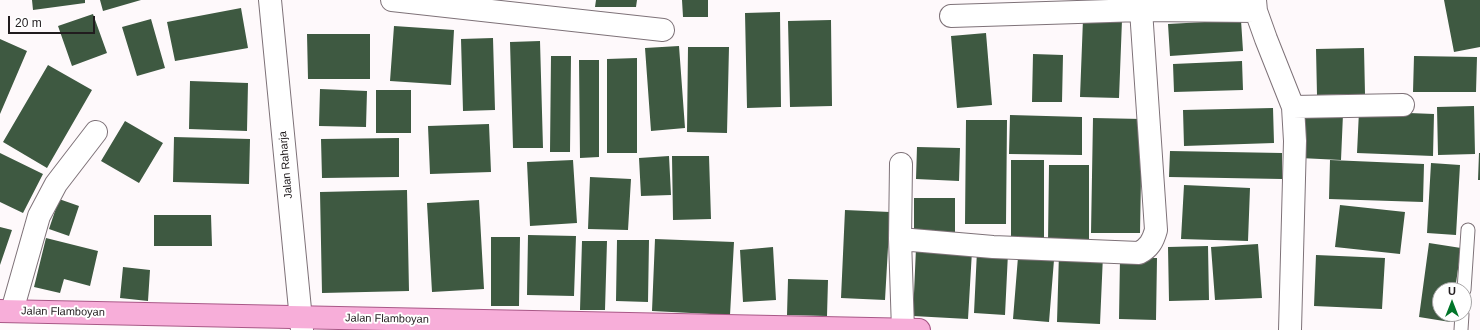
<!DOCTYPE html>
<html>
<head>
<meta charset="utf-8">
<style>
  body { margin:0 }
  #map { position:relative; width:1480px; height:330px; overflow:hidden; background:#fef9fb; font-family:Arial,sans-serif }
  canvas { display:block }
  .north { position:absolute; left:1432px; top:282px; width:40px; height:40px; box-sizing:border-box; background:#fff; border:1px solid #a6a4a5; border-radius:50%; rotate:0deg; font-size:11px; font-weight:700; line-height:16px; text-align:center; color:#211c1e }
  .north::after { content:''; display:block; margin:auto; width:14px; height:18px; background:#017529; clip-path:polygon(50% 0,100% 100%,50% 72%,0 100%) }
  .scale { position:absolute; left:8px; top:16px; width:87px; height:18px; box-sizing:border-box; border:2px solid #211c1e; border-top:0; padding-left:5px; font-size:12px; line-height:14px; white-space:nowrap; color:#211c1e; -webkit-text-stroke:3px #fff; paint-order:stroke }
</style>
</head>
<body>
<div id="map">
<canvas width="1480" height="330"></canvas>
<div class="north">U</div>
<div class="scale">20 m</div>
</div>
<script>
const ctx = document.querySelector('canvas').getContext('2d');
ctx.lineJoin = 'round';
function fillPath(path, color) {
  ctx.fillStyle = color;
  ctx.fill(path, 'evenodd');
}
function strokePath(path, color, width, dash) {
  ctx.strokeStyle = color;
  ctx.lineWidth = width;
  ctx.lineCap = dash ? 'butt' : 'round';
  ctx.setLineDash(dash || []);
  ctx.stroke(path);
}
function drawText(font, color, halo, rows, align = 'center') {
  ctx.font = font + ' Arial,sans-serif';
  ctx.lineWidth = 4;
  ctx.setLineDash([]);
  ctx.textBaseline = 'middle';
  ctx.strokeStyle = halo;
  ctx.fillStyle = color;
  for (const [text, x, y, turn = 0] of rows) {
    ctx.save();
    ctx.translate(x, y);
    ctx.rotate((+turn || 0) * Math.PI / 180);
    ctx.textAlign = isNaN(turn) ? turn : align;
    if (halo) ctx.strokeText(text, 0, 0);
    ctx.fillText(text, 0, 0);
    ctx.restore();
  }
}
fillPath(new Path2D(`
  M 32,0 L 85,0 L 85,3 L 33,10 Z
  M 100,0 L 141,0 L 103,11 Z
  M 596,0 L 637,0 L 636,7 L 595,7 Z
  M 682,0 L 708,0 L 708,17 L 683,17 Z
  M 1444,0 L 1480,0 L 1480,47 L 1454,52 Z
  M 241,8 L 248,48 L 175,61 L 167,22 Z
  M 780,12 L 781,107 L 747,108 L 745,13 Z
  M 93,14 L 107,53 L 72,66 L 58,26 Z
  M 151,19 L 165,68 L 137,76 L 122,27 Z
  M 1083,19 L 1122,20 L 1119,98 L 1080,97 Z
  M 831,20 L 832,106 L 790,107 L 788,21 Z
  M 1241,20 L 1243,51 L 1170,56 L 1168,24 Z
  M 394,26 L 454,30 L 451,85 L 390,81 Z
  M 986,33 L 992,105 L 957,108 L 951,36 Z
  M 307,34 L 370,34 L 370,79 L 308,79 Z
  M 493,38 L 495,110 L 463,111 L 461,39 Z
  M 0,39 L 27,51 L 0,114 Z
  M 540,41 L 543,148 L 513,148 L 510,42 Z
  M 679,46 L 685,128 L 651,131 L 645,48 Z
  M 688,47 L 729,47 L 727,133 L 687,132 Z
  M 1364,48 L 1365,94 L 1317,95 L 1316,49 Z
  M 1033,54 L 1063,55 L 1062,102 L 1032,102 Z
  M 551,56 L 571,56 L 570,152 L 550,152 Z
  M 1414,56 L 1477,57 L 1476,92 L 1413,92 Z
  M 637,58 L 637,153 L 607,153 L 607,59 Z
  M 579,60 L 599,60 L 599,157 L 580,158 Z
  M 1242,61 L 1243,90 L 1174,92 L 1173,64 Z
  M 48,65 L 92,90 L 47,168 L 3,142 Z
  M 190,81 L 248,83 L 247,131 L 189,129 Z
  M 320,89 L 367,91 L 366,127 L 319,126 Z
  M 376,90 L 411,90 L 411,133 L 376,133 Z
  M 1474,106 L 1475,154 L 1438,155 L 1437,107 Z
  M 1273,108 L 1274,143 L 1184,146 L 1183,110 Z
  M 1359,111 L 1434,114 L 1433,156 L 1357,153 Z
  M 1303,112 L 1343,114 L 1341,160 L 1300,158 Z
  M 1010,115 L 1082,117 L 1082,155 L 1009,154 Z
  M 1093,118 L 1142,119 L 1140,233 L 1091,233 Z
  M 966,120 L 1007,120 L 1006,224 L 965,224 Z
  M 125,121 L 163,143 L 139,183 L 101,161 Z
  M 489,124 L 491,172 L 430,174 L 428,126 Z
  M 174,137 L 250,139 L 249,184 L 173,182 Z
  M 399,138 L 399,177 L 322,178 L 321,139 Z
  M 917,147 L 960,148 L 959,181 L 916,179 Z
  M 1170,151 L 1282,153 L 1282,179 L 1169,177 Z
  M 0,153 L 43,174 L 23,213 L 0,202 Z
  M 1479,153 L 1480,153 L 1480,180 L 1478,180 Z
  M 669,156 L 671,195 L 641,196 L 639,158 Z
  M 672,156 L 709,156 L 711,219 L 673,220 Z
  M 573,160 L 577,223 L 530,226 L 527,162 Z
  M 1011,160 L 1044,160 L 1044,240 L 1011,240 Z
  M 1330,160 L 1424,164 L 1423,202 L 1329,199 Z
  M 1431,163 L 1460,165 L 1456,235 L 1427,233 Z
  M 1049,165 L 1089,165 L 1089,242 L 1048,242 Z
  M 590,177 L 631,179 L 628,230 L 588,229 Z
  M 1184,185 L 1250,188 L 1248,241 L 1181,239 Z
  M 407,190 L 409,291 L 322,293 L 320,192 Z
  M 914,198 L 955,198 L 955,232 L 914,232 Z
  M 59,199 L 79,206 L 69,236 L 49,229 Z
  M 479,200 L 484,289 L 432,292 L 427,203 Z
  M 1340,205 L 1405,212 L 1400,254 L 1335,247 Z
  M 845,210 L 890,212 L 885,300 L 841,298 Z
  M 154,215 L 211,215 L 212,246 L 154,246 Z
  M 0,227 L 12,230 L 0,265 Z
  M 528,235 L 576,236 L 574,296 L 527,295 Z
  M 491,237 L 520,237 L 519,306 L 491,306 Z
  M 46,238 L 98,251 L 90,286 L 64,279 L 60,293 L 34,287 Z
  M 655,239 L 734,242 L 730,315 L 652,311 Z
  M 617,240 L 649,240 L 648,302 L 616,301 Z
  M 582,241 L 607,241 L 605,310 L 580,310 Z
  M 1429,243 L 1461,248 L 1455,290 L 1440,290 L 1440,314 L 1451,314 L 1450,322 L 1419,317 Z
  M 1258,244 L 1262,298 L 1215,300 L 1211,247 Z
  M 1208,246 L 1209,300 L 1169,301 L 1168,247 Z
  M 773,247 L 776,300 L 743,302 L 740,250 Z
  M 916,248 L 972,251 L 968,319 L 913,316 Z
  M 977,251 L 1008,253 L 1005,315 L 974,313 Z
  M 1059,253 L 1103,255 L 1100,324 L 1057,322 Z
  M 1316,255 L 1385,258 L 1382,309 L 1314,306 Z
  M 1018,257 L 1054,260 L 1049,322 L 1013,319 Z
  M 1120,258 L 1157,258 L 1156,320 L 1119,319 Z
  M 123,267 L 150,270 L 148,301 L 120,298 Z
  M 788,279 L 828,280 L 827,316 L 787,315 Z`), '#3e5941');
const lane = new Path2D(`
  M 1464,290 L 1468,230
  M 1461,330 L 1462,314`);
const street = new Path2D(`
  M 270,0 L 302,330
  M 392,0 L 663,30
  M 1255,0 L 1256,11 L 1266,39 L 1293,107 L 1295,141 L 1290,330
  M 951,16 L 1141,10 L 1256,11
  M 1293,107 L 1403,105
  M 901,164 L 900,239 L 903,330
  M 900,239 L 993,247 L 1139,253 C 1149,248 1153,241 1156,230 L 1141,10
  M 12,311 L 39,216 L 56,184 L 96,132`);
const primary = new Path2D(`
  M 0,311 L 919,330`);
strokePath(lane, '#7e7278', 15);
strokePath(street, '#7e7278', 24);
strokePath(primary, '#a95887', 24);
strokePath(lane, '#fff', 13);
strokePath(street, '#fff', 22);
strokePath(primary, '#f7aed9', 22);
drawText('11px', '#211c1e', '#fff', [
  ["Jalan Raharja",286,165,-95],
  ["Jalan Flamboyan",63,312,1],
  ["Jalan Flamboyan",387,319,1]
]);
</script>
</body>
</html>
